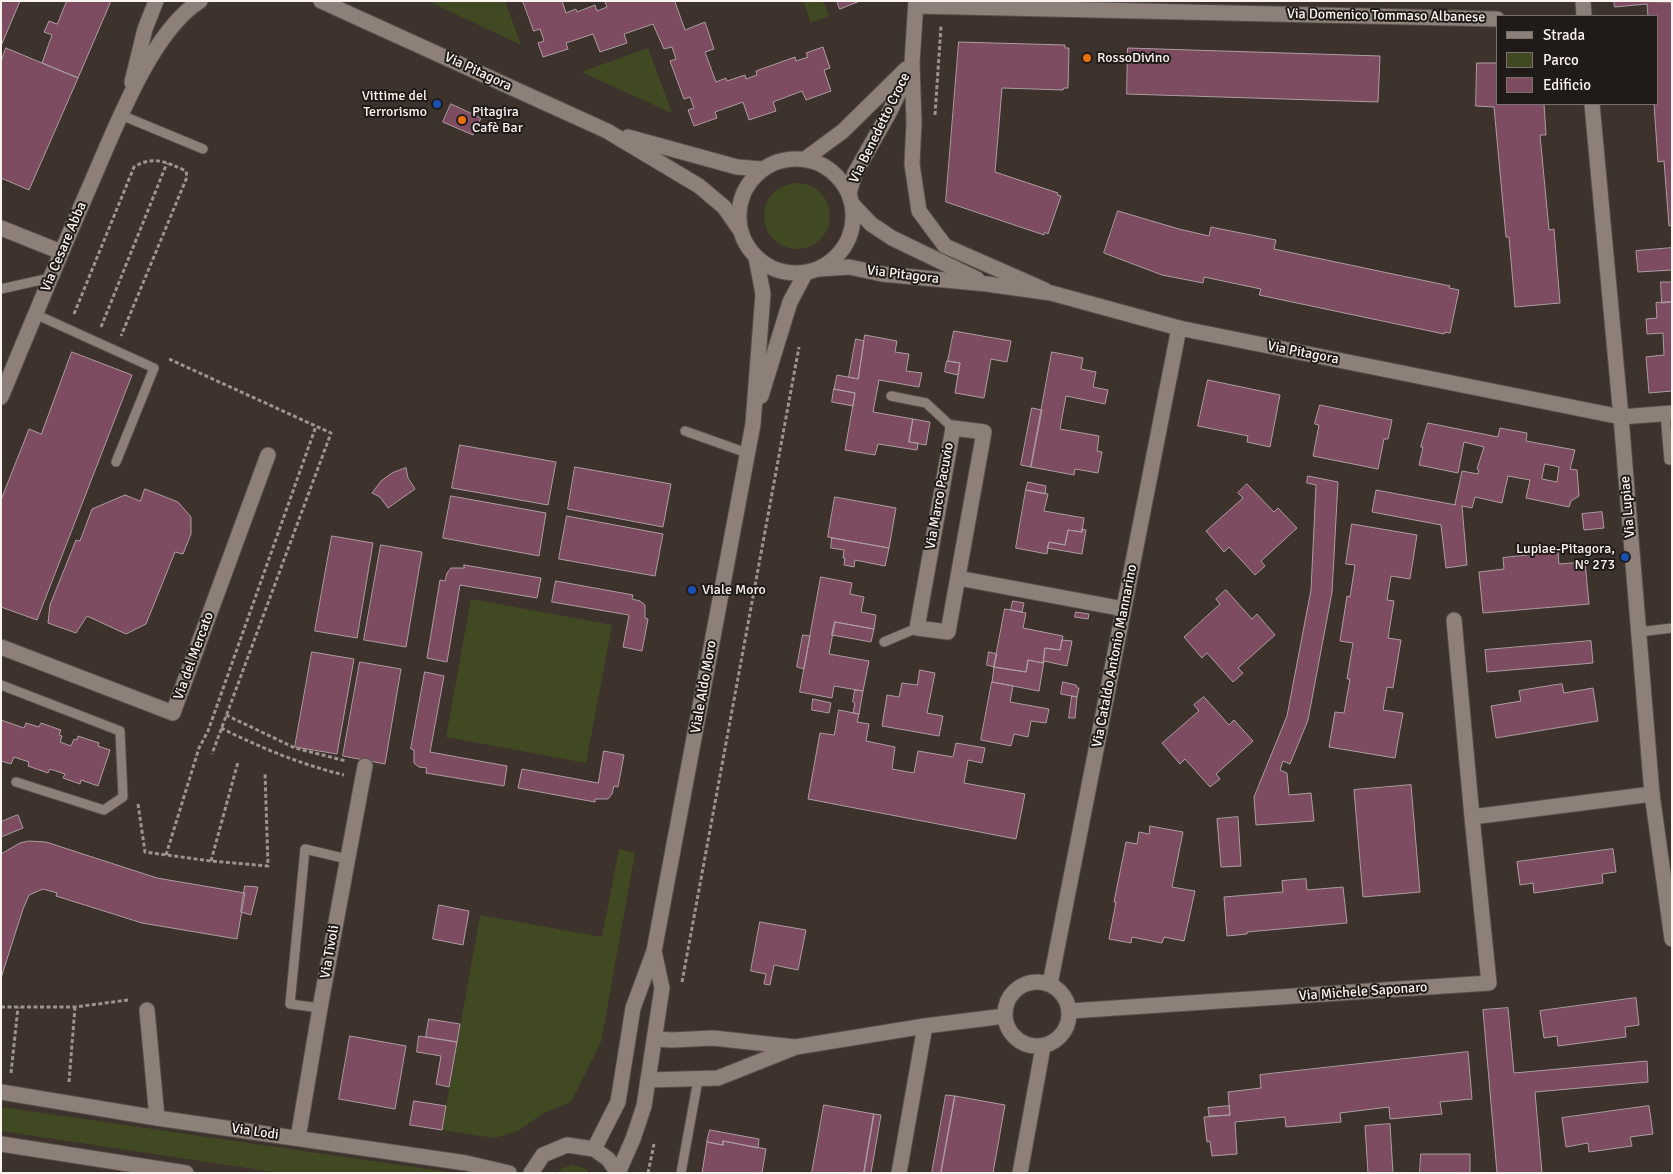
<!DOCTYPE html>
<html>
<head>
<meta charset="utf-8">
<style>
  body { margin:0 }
  #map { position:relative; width:1673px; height:1174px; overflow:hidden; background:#3d322c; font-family:Signika,sans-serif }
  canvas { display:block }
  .frame { position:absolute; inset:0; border:2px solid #fbf3ef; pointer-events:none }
  .legend { position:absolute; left:1496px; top:15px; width:162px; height:90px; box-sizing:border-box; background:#201b18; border:1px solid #78716e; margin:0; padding:6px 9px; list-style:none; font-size:15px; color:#fbf3ef }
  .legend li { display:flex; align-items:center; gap:10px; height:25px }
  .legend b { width:25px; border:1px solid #78716e }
</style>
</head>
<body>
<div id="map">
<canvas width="1673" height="1174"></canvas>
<div class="frame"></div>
<ul class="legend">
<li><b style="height:6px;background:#8d8079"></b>Strada</li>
<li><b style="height:14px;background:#414923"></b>Parco</li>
<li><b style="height:14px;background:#7d4c60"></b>Edificio</li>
</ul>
</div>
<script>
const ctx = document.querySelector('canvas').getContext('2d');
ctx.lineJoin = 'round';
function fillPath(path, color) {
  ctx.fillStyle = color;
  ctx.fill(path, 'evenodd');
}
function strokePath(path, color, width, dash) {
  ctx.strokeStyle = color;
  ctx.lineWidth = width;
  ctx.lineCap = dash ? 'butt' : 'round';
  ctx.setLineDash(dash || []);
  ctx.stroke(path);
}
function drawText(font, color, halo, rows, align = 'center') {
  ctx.font = font + ' Signika,sans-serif';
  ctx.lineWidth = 4;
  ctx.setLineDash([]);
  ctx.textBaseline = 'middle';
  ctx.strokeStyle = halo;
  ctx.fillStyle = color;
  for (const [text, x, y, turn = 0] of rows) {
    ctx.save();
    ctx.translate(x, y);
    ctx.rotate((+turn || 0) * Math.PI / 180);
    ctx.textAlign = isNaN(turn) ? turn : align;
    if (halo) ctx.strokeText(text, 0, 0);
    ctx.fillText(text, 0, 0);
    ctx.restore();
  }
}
fillPath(new Path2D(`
  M 438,1 L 505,1 L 521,45 L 432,3 Z
  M 803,1 L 823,1 L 829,16 L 811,23 Z
  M 648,48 L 672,113 L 581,72 Z
  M764 216a33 33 0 1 1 66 0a33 33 0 1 1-66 0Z
  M 471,599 L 612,625 L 586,763 L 446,737 Z
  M 619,849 L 635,853 L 601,1042 L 571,1102 L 542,1114 L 518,1131 L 494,1138 L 442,1130 L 480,915 L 602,937 Z
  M 1,1107 L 455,1173 L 280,1173 L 1,1131 Z
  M 572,1165 L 584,1168 L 590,1173 L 557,1173 L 561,1169 Z`), '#414923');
const building = new Path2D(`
  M 1,1 L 20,1 L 1,46 Z
  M 67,1 L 111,1 L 78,78 L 42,63 L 52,35 L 44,32 L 49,21 L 57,24 Z
  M 523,1 L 562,1 L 566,13 L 576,9 L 577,12 L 595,5 L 597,11 L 607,7 L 605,2 L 607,1 L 677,1 L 675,2 L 685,30 L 705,22 L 714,49 L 705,52 L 716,82 L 726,78 L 727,81 L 745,75 L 746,79 L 757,75 L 756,71 L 795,57 L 796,61 L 808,57 L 806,53 L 823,47 L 830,68 L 824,70 L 831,91 L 806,100 L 802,91 L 773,102 L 776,111 L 749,120 L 743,102 L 715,112 L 717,118 L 694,126 L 688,110 L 694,108 L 690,97 L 684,99 L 670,61 L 676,59 L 672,47 L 664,49 L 653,24 L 624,34 L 627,43 L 600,52 L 593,34 L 566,43 L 568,49 L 543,57 L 538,43 L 544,41 L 540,29 L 534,31 Z
  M 837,1 L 860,1 L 840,9 Z
  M 1614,1 L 1672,2 L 1672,225 L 1669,226 L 1664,161 L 1658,162 L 1654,104 L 1657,104 L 1657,16 L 1648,16 L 1647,4 L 1615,7 Z
  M 959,42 L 1065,45 L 1065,48 L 1069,48 L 1068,88 L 1064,88 L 1063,90 L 1002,88 L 995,172 L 1058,193 L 1057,195 L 1061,196 L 1048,234 L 1045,232 L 1044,235 L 946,202 Z
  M 6,48 L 78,78 L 29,190 L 1,178 L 1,62 Z
  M 1128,48 L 1380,56 L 1378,102 L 1127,94 Z
  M 1477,63 L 1497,63 L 1497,104 L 1544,104 L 1546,135 L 1540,135 L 1549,230 L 1554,229 L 1560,303 L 1515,307 L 1509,237 L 1506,237 L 1494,107 L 1476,106 Z
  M 451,104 L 481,118 L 473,135 L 443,122 Z
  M 1118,211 L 1179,229 L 1209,236 L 1211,227 L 1276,240 L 1274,249 L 1450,286 L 1449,288 L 1459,290 L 1450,333 L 1445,332 L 1444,334 L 1259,295 L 1261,289 L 1204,277 L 1203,283 L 1162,275 L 1104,253 Z
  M 1672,248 L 1672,270 L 1638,272 L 1636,251 Z
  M 1661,282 L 1672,282 L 1672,302 L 1662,303 Z
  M 1672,302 L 1672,391 L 1649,393 L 1646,357 L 1664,355 L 1663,333 L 1647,334 L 1646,319 L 1657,318 L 1656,303 Z
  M 954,331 L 1011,341 L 1007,362 L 991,359 L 984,398 L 955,393 L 960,363 L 948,361 Z
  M 865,335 L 897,341 L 895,352 L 909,354 L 906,371 L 922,373 L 919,387 L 879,380 L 873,412 L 913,419 L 909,442 L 918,443 L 917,450 L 878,444 L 875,455 L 845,450 L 855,393 L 834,389 L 837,375 L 858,379 Z
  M 856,339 L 864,341 L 858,379 L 849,377 Z
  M 72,352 L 132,375 L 37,620 L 1,607 L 1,500 L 29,429 L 41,434 Z
  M 1052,352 L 1083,358 L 1081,369 L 1096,372 L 1093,387 L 1108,390 L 1105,404 L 1066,396 L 1060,429 L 1099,436 L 1097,451 L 1102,452 L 1098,473 L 1075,469 L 1074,475 L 1031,467 Z
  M 947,361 L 960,363 L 958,375 L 945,372 Z
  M 1208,380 L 1280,395 L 1270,447 L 1247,442 L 1248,436 L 1198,426 Z
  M 834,389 L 855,393 L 853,406 L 832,402 Z
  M 1320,405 L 1392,420 L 1388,439 L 1384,439 L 1378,469 L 1313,456 L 1319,425 L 1315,424 Z
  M 1032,408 L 1042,410 L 1031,467 L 1021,465 Z
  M 913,419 L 930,422 L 926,445 L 909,442 Z
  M 1428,423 L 1498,437 L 1500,428 L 1527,433 L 1526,441 L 1575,450 L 1570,469 L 1577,470 L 1579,496 L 1571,501 L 1569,507 L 1526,498 L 1530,480 L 1508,476 L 1502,503 L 1475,497 L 1472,508 L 1462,506 L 1467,565 L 1446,568 L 1441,525 L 1372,512 L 1376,490 L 1456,505 L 1455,504 L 1462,471 L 1478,474 L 1479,470 L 1477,469 L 1484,447 L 1464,442 L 1458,473 L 1419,465 L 1423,447 L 1421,447 ZM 1545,464 L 1559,467 L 1557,482 L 1542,479 Z
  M 460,445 L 556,462 L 548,505 L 452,488 Z
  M 575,467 L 671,484 L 663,527 L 568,509 Z
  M 406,468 L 408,478 L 415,489 L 388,508 L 380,497 L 372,493 L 381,481 L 392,473 Z
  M 1308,476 L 1338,482 L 1332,592 L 1308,720 L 1290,764 L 1283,761 L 1280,770 L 1287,773 L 1289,795 L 1311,793 L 1314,821 L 1256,825 L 1254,797 L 1287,716 L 1311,590 L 1316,485 L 1307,483 Z
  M 1028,482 L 1046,486 L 1045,494 L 1026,490 Z
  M 1247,484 L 1274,512 L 1278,508 L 1297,528 L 1261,561 L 1265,566 L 1255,575 L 1229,547 L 1224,552 L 1206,531 L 1243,498 L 1238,493 Z
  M 145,489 L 178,502 L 191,517 L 191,534 L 183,554 L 175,552 L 146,624 L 126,634 L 87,616 L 76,633 L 48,623 L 50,605 L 76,540 L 80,541 L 92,509 L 125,495 L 140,501 Z
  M 1026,490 L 1048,494 L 1044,511 L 1084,518 L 1082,532 L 1068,530 L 1065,545 L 1049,542 L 1047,554 L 1016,548 Z
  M 451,496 L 546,513 L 539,556 L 443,538 Z
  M 835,497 L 896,508 L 889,548 L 828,537 Z
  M 1602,512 L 1604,528 L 1584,530 L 1582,514 Z
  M 567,516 L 663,534 L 655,576 L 559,559 Z
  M 1352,524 L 1417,535 L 1410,579 L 1391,576 L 1387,600 L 1394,601 L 1388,638 L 1401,640 L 1393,688 L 1387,687 L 1383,710 L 1403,713 L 1395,758 L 1329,747 L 1335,712 L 1344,713 L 1350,679 L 1347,679 L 1353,643 L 1340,641 L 1347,596 L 1350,597 L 1355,565 L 1346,564 Z
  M 1082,529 L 1086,530 L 1082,554 L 1047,548 L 1049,542 L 1065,545 L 1068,530 L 1082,532 Z
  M 332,536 L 373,543 L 357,638 L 315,631 Z
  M 832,538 L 889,548 L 885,566 L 855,560 L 854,567 L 844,565 L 845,558 L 843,558 L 844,550 L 831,548 Z
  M 381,545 L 422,552 L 406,647 L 364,640 Z
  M 1558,552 L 1559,564 L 1585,562 L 1589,604 L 1483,613 L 1479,572 L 1504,569 L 1503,558 Z
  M 464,565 L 541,578 L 537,598 L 460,585 L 447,662 L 427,658 L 440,580 L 445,581 L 447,573 L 451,568 L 464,568 Z
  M 821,577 L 852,583 L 850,594 L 864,597 L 861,612 L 876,615 L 874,629 L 835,622 L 829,654 L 869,661 L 863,691 L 834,686 L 832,698 L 800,692 Z
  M 556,581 L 633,595 L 632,599 L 640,601 L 645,605 L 645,618 L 648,619 L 642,651 L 623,647 L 629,615 L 552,602 Z
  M 1226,590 L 1252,619 L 1257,614 L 1275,635 L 1238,668 L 1243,673 L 1233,682 L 1207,653 L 1202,658 L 1184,637 L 1220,604 L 1216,599 Z
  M 1013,601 L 1024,603 L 1022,612 L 1011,610 Z
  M 1005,609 L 1026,613 L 1023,628 L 1063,636 L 1060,650 L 1045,648 L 1043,663 L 1028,660 L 1026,672 L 994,667 Z
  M 1076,612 L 1089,614 L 1088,619 L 1075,617 Z
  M 835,622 L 874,629 L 871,642 L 832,635 Z
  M 803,635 L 810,636 L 804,669 L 797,667 Z
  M 1062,640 L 1072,641 L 1067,666 L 1044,661 L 1039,691 L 992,682 L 994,667 L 1026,672 L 1028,660 L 1043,663 L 1045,648 L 1060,650 Z
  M 1591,641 L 1593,663 L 1487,672 L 1485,650 Z
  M 312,652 L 354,659 L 337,754 L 295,747 Z
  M 989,652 L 997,654 L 994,667 L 987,665 Z
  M 360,662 L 401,669 L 385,764 L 343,756 Z
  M 920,670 L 935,673 L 927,713 L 943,716 L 939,736 L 882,726 L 887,695 L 899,697 L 902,683 L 917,685 Z
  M 425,672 L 444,676 L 430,752 L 507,766 L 504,786 L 426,773 L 427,768 L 419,767 L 414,763 L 414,750 L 411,749 Z
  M 992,682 L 1013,686 L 1010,702 L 1049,709 L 1046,723 L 1031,721 L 1028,737 L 1014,734 L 1011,746 L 981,740 Z
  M 1063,682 L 1076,685 L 1077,688 L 1079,688 L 1077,697 L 1061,694 Z
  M 1562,684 L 1564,693 L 1593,688 L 1598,721 L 1496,738 L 1491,706 L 1521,701 L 1519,691 Z
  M 855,690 L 863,691 L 859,714 L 853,713 L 855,703 L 853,702 Z
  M 1072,696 L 1077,697 L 1075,718 L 1069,718 Z
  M 1204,697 L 1229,725 L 1234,720 L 1253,741 L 1216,774 L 1220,779 L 1210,787 L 1185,759 L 1180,764 L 1162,743 L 1199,711 L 1194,705 Z
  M 813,699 L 831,703 L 829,713 L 812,710 Z
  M 839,710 L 859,714 L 857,722 L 869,724 L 866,741 L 895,747 L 892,769 L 914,773 L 918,751 L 953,757 L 956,743 L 985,748 L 982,763 L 968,760 L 964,783 L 1025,794 L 1016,839 L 808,799 L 820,733 L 834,735 Z
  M 1,720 L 24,728 L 26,723 L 39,727 L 41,723 L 61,730 L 59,735 L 62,736 L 60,742 L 71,746 L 74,739 L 77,740 L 78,736 L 99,743 L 98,746 L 110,750 L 98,786 L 81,780 L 80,784 L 63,778 L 65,774 L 50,769 L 48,773 L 28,766 L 29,762 L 14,757 L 11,764 L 1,761 Z
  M 604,751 L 624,755 L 618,787 L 614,786 L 612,794 L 608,799 L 595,799 L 595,802 L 518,788 L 522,769 L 598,783 Z
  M 1411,785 L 1420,892 L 1363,897 L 1354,790 Z
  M 18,815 L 23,828 L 1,837 L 1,822 Z
  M 1238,817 L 1241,866 L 1221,867 L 1217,819 Z
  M 1150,826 L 1183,832 L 1172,887 L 1195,891 L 1184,941 L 1164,937 L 1162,943 L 1132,937 L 1131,943 L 1109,939 L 1116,902 L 1114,902 L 1126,842 L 1137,844 L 1139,832 L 1149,834 Z
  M 29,841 L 46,842 L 157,878 L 245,893 L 237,939 L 142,923 L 56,896 L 57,893 L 43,889 L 29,895 L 23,909 L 1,978 L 1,854 L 20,843 Z
  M 1613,849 L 1616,872 L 1602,874 L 1603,883 L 1534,893 L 1533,883 L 1520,885 L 1517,862 Z
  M 1306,879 L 1307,890 L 1343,887 L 1347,923 L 1247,932 L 1247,934 L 1227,936 L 1224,897 L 1283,892 L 1282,881 Z
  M 245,886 L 258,887 L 251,915 L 241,912 Z
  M 439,905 L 469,911 L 463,945 L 433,939 Z
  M 760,922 L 806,930 L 798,970 L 774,965 L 770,985 L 764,984 L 766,974 L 751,971 Z
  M 1636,998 L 1639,1025 L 1625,1027 L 1626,1037 L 1558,1046 L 1557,1036 L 1544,1038 L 1540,1011 Z
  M 1508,1008 L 1514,1073 L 1647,1061 L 1648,1082 L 1535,1092 L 1542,1173 L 1497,1173 L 1483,1010 Z
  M 429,1019 L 460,1024 L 457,1042 L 426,1037 Z
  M 350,1036 L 406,1046 L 395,1109 L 339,1099 Z
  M 419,1036 L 457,1042 L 449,1087 L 436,1084 L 441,1056 L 417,1052 Z
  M 1468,1052 L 1472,1099 L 1440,1102 L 1442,1114 L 1390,1119 L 1389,1107 L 1340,1113 L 1341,1122 L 1286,1127 L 1285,1117 L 1235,1122 L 1237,1154 L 1212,1156 L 1210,1141 L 1207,1142 L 1204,1117 L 1230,1115 L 1228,1092 L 1261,1088 L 1260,1075 Z
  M 946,1095 L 955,1096 L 941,1173 L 932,1173 Z
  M 955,1096 L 1005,1105 L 993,1173 L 941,1173 Z
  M 414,1101 L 446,1106 L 442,1130 L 410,1125 Z
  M 824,1105 L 874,1114 L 864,1173 L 812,1173 Z
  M 1229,1106 L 1230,1115 L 1209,1116 L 1208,1108 Z
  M 1649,1106 L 1653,1134 L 1630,1137 L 1632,1146 L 1589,1152 L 1588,1143 L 1566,1147 L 1562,1118 Z
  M 874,1114 L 881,1115 L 871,1173 L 864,1173 Z
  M 1390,1124 L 1393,1173 L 1368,1173 L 1365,1126 Z
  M 710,1130 L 759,1139 L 758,1148 L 723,1141 L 723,1145 L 707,1142 Z
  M 723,1141 L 766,1149 L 762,1173 L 702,1173 L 707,1142 L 723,1145 Z
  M 1421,1154 L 1470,1154 L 1470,1173 L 1420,1173 Z`);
fillPath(building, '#7d4c60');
strokePath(building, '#ac9da2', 1);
const service = new Path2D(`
  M 121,115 L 203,149
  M 1,289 L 50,278
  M 35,314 L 154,368 L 116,462
  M 891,396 L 926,403 L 953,428
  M 1665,413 L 1669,460 L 1672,460
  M 685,431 L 747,453
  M 1639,632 L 1672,628
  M 884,642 L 917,628
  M 1,685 L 120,731 L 123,797 L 104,810 L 16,782
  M 320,1008 L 290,1004 L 305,849 L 347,859
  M 681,1173 L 698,1080`);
const minor = new Path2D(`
  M 321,1 L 607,131 L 699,186 L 724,207 L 740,230
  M 916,1 L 912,63 L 914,123 L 912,164 L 919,211 L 945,246 L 1045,290
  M 1583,1 L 1584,16
  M 916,6 L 1497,19
  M 132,82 L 145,29 L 156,1
  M 1592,104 L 1621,417
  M 628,137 L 737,167 L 762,169
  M 805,159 L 843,131 L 906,69
  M 849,193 L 855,173 L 890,111 L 911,67
  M 1,228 L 61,252
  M 1,397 C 30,327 59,257 89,188 C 113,134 150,32 200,1
  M 953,428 L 984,432 L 948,632 L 917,628 Z
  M 958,578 L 1124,609
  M 1454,620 L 1472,817
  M 1,647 L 173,713 L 268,455
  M1005 1014a32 32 0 1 1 64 0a32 32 0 1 1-64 0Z
  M 1050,984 L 1179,328
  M 147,1010 L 157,1118
  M 1070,1011 L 1489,983 L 1472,817 L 1652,794
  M 655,1039 L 672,1040 L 713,1038 L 795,1047
  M 648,1080 L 718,1078 L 796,1047 L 925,1026 L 1005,1016
  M 298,1138 L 320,1008 L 365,766
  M 899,1173 L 925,1026
  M 1020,1173 L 1043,1047`);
const tertiary = new Path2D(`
  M739 216a57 57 0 1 1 114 0a57 57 0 1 1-114 0Z
  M 852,204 L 871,224 L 892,238 L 977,279
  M 819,269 L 849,267 L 882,274 L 987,284 L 1051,293 L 1179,328 L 1621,417 L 1672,413
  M 761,396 L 790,302 L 806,272
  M 1621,417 L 1652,794 L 1672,939
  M 1,1092 L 157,1118 L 466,1163 L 509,1173
  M 1,1144 L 186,1173
  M 594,1149 L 618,1102 L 633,1008 L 654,951 L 753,424 L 763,294 L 756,257
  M 531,1173 L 543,1155 L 567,1145 L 594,1149 L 608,1159 L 618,1173
  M 618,1173 L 633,1139 L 644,1106 L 648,1080 L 662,988 L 654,951`);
strokePath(service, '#584e49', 11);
strokePath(minor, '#584e49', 17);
strokePath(tertiary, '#584e49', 17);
strokePath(new Path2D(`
  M 935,115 L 941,26
  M 74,314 L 134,167 C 154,155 166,162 186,171 L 187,177 L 121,336
  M 101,327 L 167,163
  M 169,359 L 331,433 L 212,754
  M 226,715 L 295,748 L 346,761
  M 221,728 C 261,748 300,764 344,775
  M 138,804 L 145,852 L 211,861 L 268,866 L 265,772
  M 166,855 L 199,748 L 208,731 L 316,426
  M 211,861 L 238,762
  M 682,982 L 799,347
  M 1,1007 L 75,1007 L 128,1000
  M 11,1073 L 18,1007
  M 69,1082 L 75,1007
  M 648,1173 L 654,1144`), '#9d948f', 3, [4, 2.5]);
strokePath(service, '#8d8079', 9);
strokePath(minor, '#8d8079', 15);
strokePath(tertiary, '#8d8079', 15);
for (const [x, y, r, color] of [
  [1087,58,5,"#e8710a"],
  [437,104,5,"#1a4fb4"],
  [462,120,5,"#e8710a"],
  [1625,557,5,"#1a4fb4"],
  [692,590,5,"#1a4fb4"]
]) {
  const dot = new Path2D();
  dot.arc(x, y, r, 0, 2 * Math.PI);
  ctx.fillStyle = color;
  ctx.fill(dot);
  strokePath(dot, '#201b18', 2);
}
drawText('14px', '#fbf3ef', '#201b18', [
  ["Via Domenico Tommaso Albanese",1386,16,1],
  ["Via Pitagora",478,72,25],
  ["Via Benedetto Croce",880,128,-64],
  ["Via Cesare Abba",64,247,-67],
  ["Via Pitagora",903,275,7],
  ["Via Pitagora",1303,353,11],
  ["Via Marco Pacuvio",940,496,-80],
  ["Via Lupiae",1628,507,-95],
  ["Via del Mercato",194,656,-70],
  ["Via Cataldo Antonio Mannarino",1115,656,-79],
  ["Viale Aldo Moro",704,687,-80],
  ["Via Tivoli",330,952,-80],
  ["Via Michele Saponaro",1363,992,-4],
  ["Via Lodi",255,1132,8]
]);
drawText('14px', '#fbf3ef', '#201b18', [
  ["RossoDivino",1097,58],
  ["Vittime del",427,96,"right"],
  ["Terrorismo",427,112,"right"],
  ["Pitagira",472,112],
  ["Cafè Bar",472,128],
  ["Lupiae-Pitagora,",1615,549,"right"],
  ["N° 273",1615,565,"right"],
  ["Viale Moro",702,590]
], 'left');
</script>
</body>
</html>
